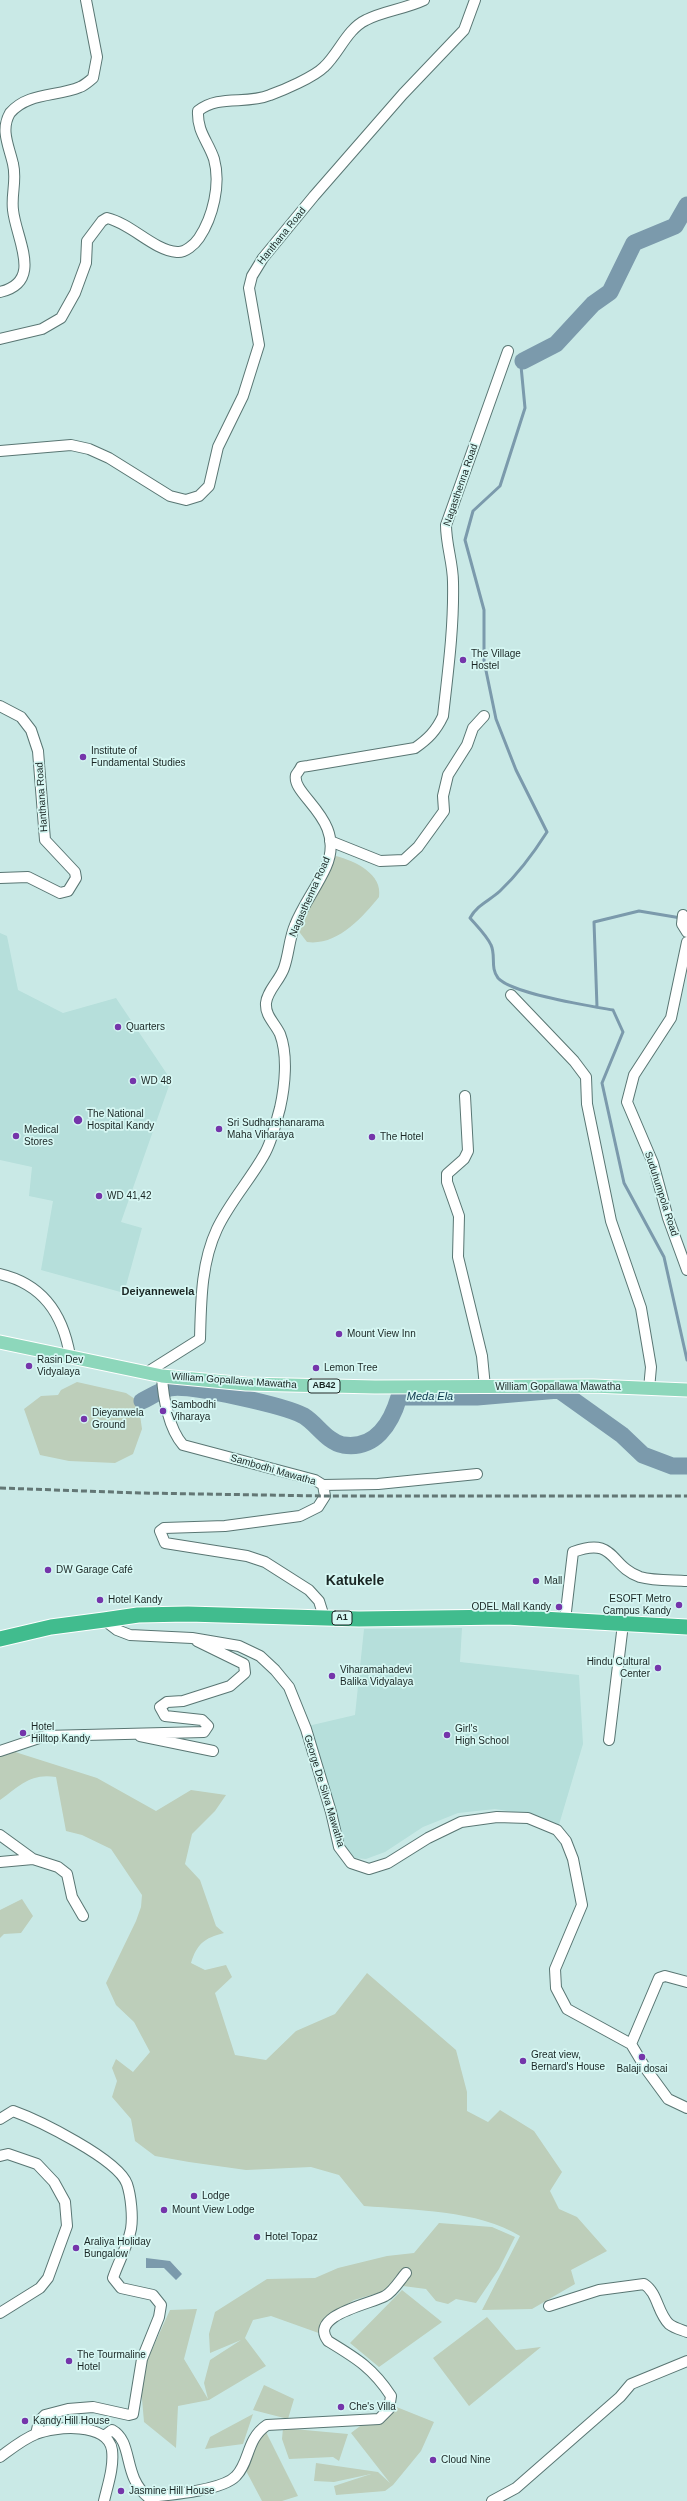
<!DOCTYPE html>
<html>
<head>
<meta charset="utf-8">
<style>
  body { margin:0 }
  canvas { display:block; background:#c9e9e6 }
</style>
</head>
<body>
<canvas width="687" height="2501"></canvas>
<script>
const ctx = document.querySelector('canvas').getContext('2d');
ctx.lineJoin = 'round';
function fillPath(path, color) {
  ctx.fillStyle = color;
  ctx.fill(path, 'evenodd');
}
function strokePath(path, color, width, dash) {
  ctx.strokeStyle = color;
  ctx.lineWidth = width;
  ctx.lineCap = dash ? 'butt' : 'round';
  ctx.setLineDash(dash || []);
  ctx.stroke(path);
}
function drawText(font, color, halo, rows, align = 'center') {
  ctx.font = font + ' Arial,sans-serif';
  ctx.lineWidth = 3.5;
  ctx.setLineDash([]);
  ctx.textBaseline = 'middle';
  ctx.strokeStyle = halo;
  ctx.fillStyle = color;
  for (const [text, x, y, turn = 0] of rows) {
    ctx.save();
    ctx.translate(x, y);
    ctx.rotate((+turn || 0) * Math.PI / 180);
    ctx.textAlign = isNaN(turn) ? turn : align;
    if (halo) ctx.strokeText(text, 0, 0);
    ctx.fillText(text, 0, 0);
    ctx.restore();
  }
}
fillPath(new Path2D(`
  M 0,933 L 7,936 L 18,990 L 63,1013 L 116,998 L 171,1080 L 121,1222 L 142,1228 L 124,1293 L 41,1270 L 53,1201 L 29,1196 L 32,1167 L 0,1160 Z
  M 462,1628 L 460,1662 L 579,1675 L 583,1744 L 558,1828 L 526,1814 L 495,1809 L 458,1813 L 423,1827 L 385,1852 L 366,1859 L 353,1858 L 341,1847 L 308,1726 L 355,1715 L 364,1629 Z`), '#b6dfdb');
fillPath(new Path2D(`
  M 336,856 C 355,861 383,874 379,897 C 362,918 337,946 307,942 L 297,929 L 330,861 Z
  M 77,1382 L 126,1393 L 138,1401 L 142,1429 L 133,1454 L 115,1463 L 69,1461 L 40,1455 L 24,1409 L 41,1396 L 58,1395 L 61,1390 Z
  M 12,1751 L 97,1778 L 156,1811 L 191,1790 L 226,1795 L 215,1811 L 192,1834 L 185,1864 L 200,1880 L 216,1926 L 224,1933 C 204,1938 197,1944 191,1963 L 205,1970 L 226,1965 L 232,1977 L 215,1993 L 235,2055 L 266,2060 L 296,2031 L 335,2014 L 367,1973 L 456,2050 L 467,2092 L 467,2111 L 488,2122 L 500,2110 L 534,2131 L 562,2172 L 550,2191 L 559,2209 L 577,2217 L 607,2251 L 571,2270 L 575,2284 L 532,2309 L 482,2310 L 520,2236 C 479,2210 412,2210 364,2206 L 339,2175 L 311,2167 L 246,2170 L 189,2162 L 155,2156 L 135,2141 L 131,2119 L 112,2097 L 117,2081 L 112,2068 L 116,2059 L 133,2072 L 150,2052 L 134,2022 L 116,2005 L 106,1983 L 136,1921 L 141,1907 L 142,1895 L 111,1849 L 82,1835 L 66,1831 L 56,1777 C 30,1773 20,1786 0,1800 L 0,1756 Z
  M 22,1899 L 33,1916 L 21,1933 L 4,1934 L 0,1938 L 0,1910 Z
  M 439,2223 L 492,2227 L 515,2237 L 499,2269 L 476,2303 L 456,2299 L 448,2304 L 436,2301 L 426,2289 L 403,2286 L 354,2300 L 328,2316 L 327,2336 L 271,2316 L 253,2320 L 245,2338 L 266,2366 L 209,2400 L 178,2406 L 176,2448 L 144,2422 L 140,2376 L 170,2310 L 197,2309 L 184,2359 L 208,2399 L 204,2383 L 210,2360 L 241,2340 L 210,2353 L 209,2334 L 215,2312 L 267,2279 L 315,2278 L 338,2268 L 387,2256 L 414,2253 Z
  M 402,2290 L 442,2322 L 379,2367 L 350,2343 Z
  M 487,2317 L 516,2350 L 541,2347 L 469,2406 L 433,2358 Z
  M 264,2385 L 294,2399 L 288,2419 L 253,2410 Z
  M 389,2404 L 434,2422 L 421,2451 L 393,2485 L 385,2491 L 336,2495 L 334,2486 L 371,2474 L 334,2482 L 314,2481 L 316,2463 L 378,2472 L 390,2483 L 351,2433 Z
  M 253,2414 L 243,2444 L 205,2449 L 210,2437 Z
  M 283,2428 L 348,2434 L 339,2461 L 333,2457 L 289,2459 L 282,2439 Z
  M 265,2430 L 298,2496 L 282,2501 L 262,2501 L 244,2467 Z`), '#bdceba');
fillPath(new Path2D(`
  M 146,2258 L 170,2261 L 182,2274 L 176,2280 L 164,2268 L 146,2268 Z`), '#7b9aac');
strokePath(new Path2D(`
  M 521,366 L 525,408 L 500,486 L 473,511 L 465,540 L 484,610 L 484,661 L 496,719 L 516,770 L 547,832 C 533,854 519,873 500,891 C 489,901 477,905 470,918 C 477,926 487,936 491,945 C 496,955 490,968 498,978 C 512,994 590,1006 613,1010 L 623,1032 L 602,1083 L 624,1183 L 664,1257 L 687,1360
  M 597,1007 L 594,922 L 639,911 L 681,918`), '#7b9aac', 3);
strokePath(new Path2D(`
  M 523,361 L 556,344 L 593,304 L 610,292 L 634,243 L 675,226 L 687,205
  M 142,1401 C 150,1397 161,1390 170,1388 C 189,1384 286,1406 304,1416 C 317,1424 327,1442 343,1445 C 375,1450 391,1424 399,1397 L 477,1397 L 559,1390 L 622,1435 L 643,1455 L 672,1466 L 687,1466`), '#7b9aac', 17);
const minor = new Path2D(`
  M 0,292 C 44,282 16,239 13,210 C 11,194 17,180 13,164 C 9,146 0,130 10,113 C 28,92 57,97 80,87 C 85,85 89,81 93,78 L 97,57 L 86,0
  M 0,339 L 42,329 L 61,318 L 75,293 L 86,263 L 87,241 L 102,221 L 107,218 C 132,224 153,250 177,252 C 185,253 195,244 199,238 C 213,217 221,184 214,159 C 208,141 197,132 198,111 C 219,94 246,105 270,95 C 284,90 314,77 324,67 C 339,53 347,29 366,20 C 383,11 405,9 424,0
  M 0,451 L 71,445 L 89,449 L 109,458 L 170,496 L 186,500 L 199,496 L 209,486 L 218,447 L 243,396 L 259,345 L 249,288 L 252,276 L 263,258 L 314,196 L 403,94 L 464,30 L 475,0
  M 0,706 L 21,717 L 31,730 L 38,751 L 45,840 L 75,872 L 76,878 L 68,891 L 60,893 L 28,877 L 0,878
  M 330,841 L 380,861 L 404,860 L 418,847 L 444,811 L 443,796 L 448,775 L 467,745 L 473,728 L 484,716
  M 683,915 L 682,924 L 687,932
  M 687,942 L 671,1018 L 634,1075 L 627,1102 L 653,1163 L 668,1218 L 687,1270
  M 511,995 L 574,1061 L 586,1077 L 587,1104 L 611,1221 L 641,1308 L 651,1367 L 649,1389
  M 465,1096 L 468,1151 L 464,1159 L 447,1174 L 447,1182 L 459,1216 L 458,1257 L 482,1356 L 485,1387
  M 0,1274 C 43,1284 63,1314 70,1356
  M 146,1373 L 200,1339 C 201,1302 201,1263 217,1229 C 229,1203 250,1180 264,1155 C 272,1142 276,1122 280,1108 C 285,1086 288,1055 280,1034 C 275,1023 265,1016 266,1003 C 267,991 280,980 284,968 C 289,954 289,939 295,925 C 303,905 317,887 326,867 C 347,819 291,796 296,775 C 297,773 300,770 301,767 L 308,766 L 415,748 C 428,739 436,731 443,716 C 448,671 454,627 453,582 C 453,563 446,545 446,525 L 508,351
  M 162,1376 C 163,1398 169,1429 183,1445 L 315,1480 L 323,1485 L 325,1496 L 318,1507 L 300,1516 L 225,1526 L 164,1528 L 160,1531 L 165,1543 L 247,1556 L 265,1562 L 309,1590 L 319,1601 L 324,1617
  M 323,1485 L 378,1484 L 477,1474
  M 104,1620 L 117,1630 L 130,1635 L 192,1638 L 239,1646 L 260,1656 L 275,1670 L 289,1687 L 306,1729 L 331,1812 L 339,1847 L 351,1863 L 369,1869 L 388,1863 L 428,1838 L 461,1822 L 497,1817 L 528,1818 L 557,1830 L 566,1841 L 573,1859 L 582,1905 L 555,1969 L 556,1988 L 567,2009 L 631,2044 L 646,2069 L 668,2099 L 687,2108
  M 565,1620 L 573,1552 C 616,1536 609,1566 640,1577 C 654,1581 673,1580 687,1581
  M 140,1736 L 213,1751
  M 609,1740 L 623,1624
  M 0,1751 L 45,1736 L 204,1732 L 208,1726 L 202,1720 L 165,1716 L 160,1707 L 167,1702 L 183,1701 L 230,1686 L 245,1673 L 244,1664 L 197,1641
  M 0,1835 L 33,1859
  M 0,1862 L 33,1859 L 58,1867 L 67,1874 L 72,1897 L 83,1916
  M 631,2044 L 659,1978 L 665,1976 L 687,1982
  M 0,2119 L 13,2111 C 38,2120 118,2159 127,2184 C 131,2196 133,2217 131,2229 C 128,2245 118,2263 113,2278 L 121,2288 L 153,2295 L 161,2305 L 159,2317 L 142,2359 L 133,2414 L 129,2415 L 93,2407 L 68,2409 L 45,2415 L 39,2421 L 36,2434
  M 0,2156 L 8,2154 L 37,2164 L 54,2182 L 65,2202 L 67,2226 L 48,2278 L 40,2288 L 0,2313
  M 549,2306 L 599,2290 L 644,2284 C 658,2293 657,2312 669,2324 C 674,2328 682,2330 687,2332
  M 104,2436 L 112,2430 C 134,2442 122,2476 148,2497 C 168,2495 222,2491 236,2476 C 250,2462 246,2439 267,2425 L 379,2419 L 389,2409 L 391,2396 C 373,2368 356,2358 328,2341 C 308,2315 371,2304 385,2296 C 393,2292 400,2280 406,2273
  M 0,2457 C 11,2449 23,2439 36,2434 C 55,2426 108,2422 112,2450 C 114,2467 108,2484 104,2501
  M 492,2501 L 516,2488 L 620,2397 L 631,2384 L 687,2361`);
const major = new Path2D(`
  M 0,1342 L 162,1376 L 246,1384 L 375,1387 L 593,1386 L 687,1390`);
const highway = new Path2D(`
  M 0,1639 L 51,1627 L 104,1620 L 138,1615 L 188,1614 L 359,1619 L 506,1617 L 687,1627`);
strokePath(minor, '#597673', 12);
strokePath(major, '#fff', 15);
strokePath(highway, '#fff', 17);
strokePath(minor, '#fff', 10);
strokePath(major, '#8dd7bb', 13);
strokePath(highway, '#41bc8e', 15);
strokePath(new Path2D(`
  M 0,1488 L 140,1493 L 325,1496 L 687,1496`), '#637775', 3, [6, 3]);
for (const [x, y, r, color] of [
  [463,660,4,"#7535aa"],
  [83,757,4,"#7535aa"],
  [118,1027,4,"#7535aa"],
  [133,1081,4,"#7535aa"],
  [78,1120,5,"#7535aa"],
  [219,1129,4,"#7535aa"],
  [16,1136,4,"#7535aa"],
  [372,1137,4,"#7535aa"],
  [99,1196,4,"#7535aa"],
  [339,1334,4,"#7535aa"],
  [29,1366,4,"#7535aa"],
  [316,1368,4,"#7535aa"],
  [163,1411,4,"#7535aa"],
  [84,1419,4,"#7535aa"],
  [48,1570,4,"#7535aa"],
  [536,1581,4,"#7535aa"],
  [100,1600,4,"#7535aa"],
  [679,1605,4,"#7535aa"],
  [559,1607,4,"#7535aa"],
  [658,1668,4,"#7535aa"],
  [332,1676,4,"#7535aa"],
  [23,1733,4,"#7535aa"],
  [447,1735,4,"#7535aa"],
  [642,2057,4,"#7535aa"],
  [523,2061,4,"#7535aa"],
  [194,2196,4,"#7535aa"],
  [164,2210,4,"#7535aa"],
  [257,2237,4,"#7535aa"],
  [76,2248,4,"#7535aa"],
  [69,2361,4,"#7535aa"],
  [341,2407,4,"#7535aa"],
  [25,2421,4,"#7535aa"],
  [433,2460,4,"#7535aa"],
  [121,2491,4,"#7535aa"]
]) {
  const dot = new Path2D();
  dot.arc(x, y, r, 0, 2 * Math.PI);
  ctx.fillStyle = color;
  ctx.fill(dot);
  strokePath(dot, '#d6f7f3', 1.5);
}
for (const [x, y, w] of [
  [324,1386,32],
  [342,1618,20]
]) {
  const box = new Path2D();
  box.roundRect(x - w / 2, y - 7, w, 14, 3);
  ctx.fillStyle = '#d6f7f3';
  ctx.fill(box);
  strokePath(box, '#1a2624', 1);
}
drawText('bold 9px', '#1a2624', null, [
  ["AB42",324,1386],
  ["A1",342,1618]
]);
drawText('10px', '#1a2624', '#d6f7f3', [
  ["Hanthana Road",282,236,-51],
  ["Nagasthenna Road",461,485,-71],
  ["Hanthana Road",42,797,-94],
  ["Nagasthenna Road",310,897,-66],
  ["Suduhumpola Road",661,1194,72],
  ["William Gopallawa Mawatha",234,1381,4],
  ["William Gopallawa Mawatha",558,1387],
  ["Sambodhi Mawatha",273,1470,16],
  ["George De Silva Mawatha",324,1791,73]
]);
drawText('10px', '#1a2624', '#d6f7f3', [
  ["The Village",471,654],
  ["Hostel",471,666],
  ["Institute of",91,751],
  ["Fundamental Studies",91,763],
  ["Quarters",126,1027],
  ["WD 48",141,1081],
  ["The National",87,1114],
  ["Hospital Kandy",87,1126],
  ["Sri Sudharshanarama",227,1123],
  ["Maha Viharaya",227,1135],
  ["Medical",24,1130],
  ["Stores",24,1142],
  ["The Hotel",380,1137],
  ["WD 41,42",107,1196],
  ["Mount View Inn",347,1334],
  ["Rasin Dev",37,1360],
  ["Vidyalaya",37,1372],
  ["Lemon Tree",324,1368],
  ["Sambodhi",171,1405],
  ["Viharaya",171,1417],
  ["Dieyanwela",92,1413],
  ["Ground",92,1425],
  ["DW Garage Café",56,1570],
  ["Mall",544,1581],
  ["ESOFT Metro",671,1599,"right"],
  ["Campus Kandy",671,1611,"right"],
  ["Hotel Kandy",108,1600],
  ["ODEL Mall Kandy",551,1607,"right"],
  ["Hindu Cultural",650,1662,"right"],
  ["Center",650,1674,"right"],
  ["Viharamahadevi",340,1670],
  ["Balika Vidyalaya",340,1682],
  ["Hotel",31,1727],
  ["Hilltop Kandy",31,1739],
  ["Girl's",455,1729],
  ["High School",455,1741],
  ["Great view,",531,2055],
  ["Bernard's House",531,2067],
  ["Balaji dosai",642,2069,"center"],
  ["Lodge",202,2196],
  ["Mount View Lodge",172,2210],
  ["Hotel Topaz",265,2237],
  ["Araliya Holiday",84,2242],
  ["Bungalow",84,2254],
  ["The Tourmaline",77,2355],
  ["Hotel",77,2367],
  ["Che's Villa",349,2407],
  ["Kandy Hill House",33,2421],
  ["Cloud Nine",441,2460],
  ["Jasmine Hill House",129,2491]
], 'left');
drawText('bold 11px', '#1a2624', '#d6f7f3', [
  ["Deiyannewela",158,1292]
]);
drawText('italic 11px', '#08344a', '#d6f7f3', [
  ["Meda Ela",430,1397]
]);
drawText('bold 14px', '#1a2624', '#d6f7f3', [
  ["Katukele",355,1581]
]);
</script>
</body>
</html>
